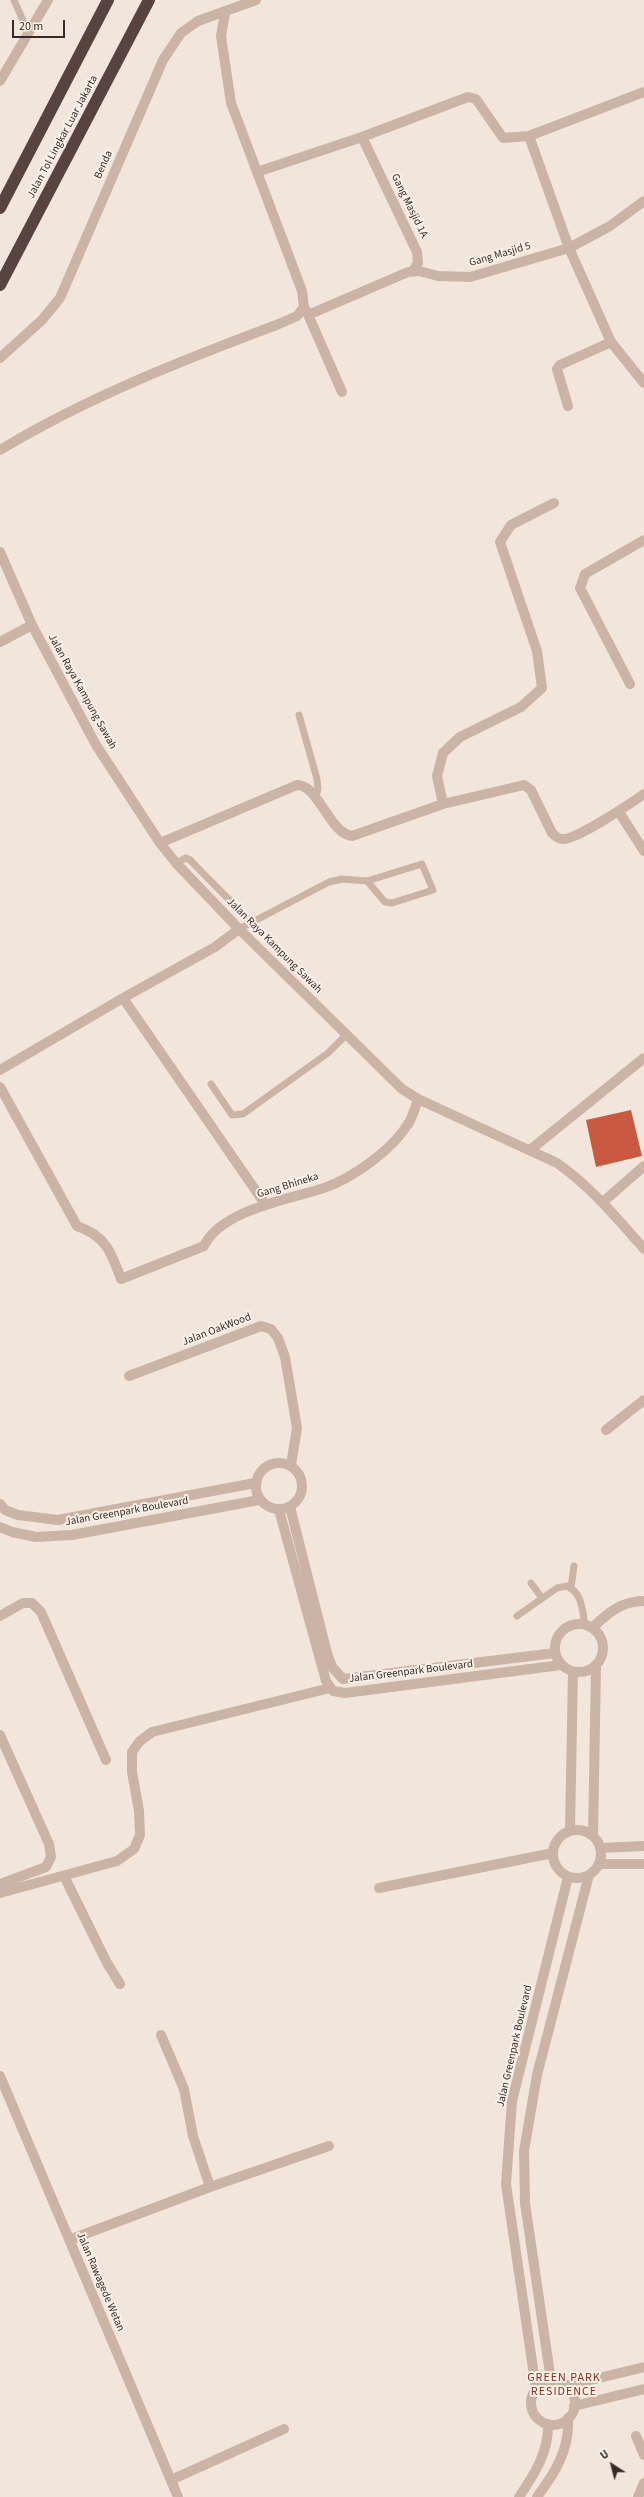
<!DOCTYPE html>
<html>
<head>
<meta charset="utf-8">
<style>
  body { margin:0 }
  #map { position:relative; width:644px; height:2497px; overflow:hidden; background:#f2e5db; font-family:"Source Sans 3",sans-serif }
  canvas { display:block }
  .north { position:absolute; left:592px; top:2445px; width:40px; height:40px; -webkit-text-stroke:3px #faf0e7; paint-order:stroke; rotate:324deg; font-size:11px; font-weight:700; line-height:16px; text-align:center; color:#372b27 }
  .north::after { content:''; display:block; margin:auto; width:14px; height:18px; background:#372b27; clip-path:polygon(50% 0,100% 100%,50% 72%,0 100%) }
  .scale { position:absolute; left:12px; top:20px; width:53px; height:18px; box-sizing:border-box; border:2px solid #372b27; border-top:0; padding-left:5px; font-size:12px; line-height:14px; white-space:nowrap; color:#372b27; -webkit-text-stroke:3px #faf0e7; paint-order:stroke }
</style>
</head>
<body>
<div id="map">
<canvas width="644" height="2497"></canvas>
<div class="north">U</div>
<div class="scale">20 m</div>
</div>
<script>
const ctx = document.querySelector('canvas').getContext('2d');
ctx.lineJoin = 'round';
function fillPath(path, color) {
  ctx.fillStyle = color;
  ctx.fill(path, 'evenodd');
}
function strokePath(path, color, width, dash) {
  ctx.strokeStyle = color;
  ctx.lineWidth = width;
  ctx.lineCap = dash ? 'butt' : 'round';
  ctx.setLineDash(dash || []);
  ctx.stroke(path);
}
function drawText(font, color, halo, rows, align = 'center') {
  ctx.font = font + ' "Source Sans 3",sans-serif';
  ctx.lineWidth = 4;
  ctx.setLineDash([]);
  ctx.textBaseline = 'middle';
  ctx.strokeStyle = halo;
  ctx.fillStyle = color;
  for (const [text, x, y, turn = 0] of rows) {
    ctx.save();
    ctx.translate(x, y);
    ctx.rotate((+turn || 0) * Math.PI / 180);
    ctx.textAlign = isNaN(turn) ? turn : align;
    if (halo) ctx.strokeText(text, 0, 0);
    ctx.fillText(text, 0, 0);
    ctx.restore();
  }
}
fillPath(new Path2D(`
  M 631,1110 L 642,1156 L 596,1167 L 586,1120 Z`), '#c85a42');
strokePath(new Path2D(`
  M 14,0 L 28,32
  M 299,715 L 317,779 L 318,789 L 315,799
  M 176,863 L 186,858 L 190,860 L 252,923
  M 239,929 L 329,882 L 342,879 L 367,881 L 422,864 L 433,890 L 392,903 L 385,902 L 367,881
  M 211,1084 L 232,1115 L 243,1114 L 328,1053 L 347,1034
  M 531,1583 L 542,1598
  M 571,1588 L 574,1566
  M 517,1616 L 557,1588 L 567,1586 C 583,1594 582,1610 585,1625`), '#cbb4a6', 7);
strokePath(new Path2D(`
  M 0,81 L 48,0
  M 529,136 L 644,92
  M 362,137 L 417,252 L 418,263 L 413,271
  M 257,172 L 362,137 L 468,97 L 476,99 L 503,138 L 529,136 L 569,248 L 611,342 L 644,383
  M 306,310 L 342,392
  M 308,315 L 408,272 L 419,271 L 438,276 L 470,277 L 569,248 L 610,226 L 644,201
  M 568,406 L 557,369 L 560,365 L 611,342
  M 630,684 L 580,588 L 585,574 L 644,540
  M 443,804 L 437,776 L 443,753 L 460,737 L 521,707 L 542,688 L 537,651 L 500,542 L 511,525 L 554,503
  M 619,812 L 644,851
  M 160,843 L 297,785 C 318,784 329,833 352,836 L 443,804 L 524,785 L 531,790 L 552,833 C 555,836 558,839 562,839 C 575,841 631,803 644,794
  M 123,998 L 265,1204
  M 0,1070 L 123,998 L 215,947 L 239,929
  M 0,1087 L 77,1226 C 106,1236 111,1252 121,1279 L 204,1246 C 221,1210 290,1199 324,1188 C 353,1178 392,1150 408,1124 C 413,1117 415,1107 418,1099
  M 530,1150 L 644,1058
  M 603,1202 L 644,1166
  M 129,1376 L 261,1326 L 271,1329 L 278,1338 L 285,1357 L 297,1428 L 291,1465
  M 606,1430 L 644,1400
  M256 1486a23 23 0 1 1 46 0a23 23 0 1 1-46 0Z
  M 0,1504 L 5,1510 L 18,1515 L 58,1520 L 255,1483
  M 290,1507 L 327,1653 L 332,1667 L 343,1679 L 555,1653
  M 279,1510 L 326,1681 L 333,1691 L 345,1693 L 561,1665
  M 0,1527 L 12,1532 L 36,1537 L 72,1535 L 259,1500
  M 0,1616 L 23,1603 L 32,1603 L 41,1612 L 106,1760
  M555 1648a24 24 0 1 1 48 0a24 24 0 1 1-48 0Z
  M 592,1628 C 608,1613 621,1601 644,1601
  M 0,1735 L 49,1844 L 51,1857 L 46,1867 L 0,1884
  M553 1854a24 24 0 1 1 48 0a24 24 0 1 1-48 0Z
  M 570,1831 L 573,1672
  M 593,1836 L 596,1666
  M 600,1848 L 644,1846
  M 599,1864 L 644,1864
  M 64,1876 L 107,1963 L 120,1984
  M 379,1888 L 553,1853
  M 0,1893 L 117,1861 L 134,1849 L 140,1835 L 139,1811 L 132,1772 L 132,1752 L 139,1742 L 152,1732 L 330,1688
  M 161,2035 L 184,2089 L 193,2136 L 210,2187
  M 0,2076 L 178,2497
  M 69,2240 L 210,2187 L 329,2146
  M 551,2381 L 525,2203 L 524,2151 L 537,2075 L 589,1875
  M531 2403a22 22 0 1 1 44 0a22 22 0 1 1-44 0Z
  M 566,2386 L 644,2367
  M 536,2389 L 506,2184 L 512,2101 L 568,1877
  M 574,2406 L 644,2389
  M 636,2436 L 644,2455
  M 171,2480 L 284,2429
  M 519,2497 C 534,2475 549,2452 548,2424
  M 537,2497 C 555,2473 570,2449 568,2418
  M 638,2497 L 644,2483`), '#cbb4a6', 10);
strokePath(new Path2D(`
  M 0,358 L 42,320 L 60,298 L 163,60 L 181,33 L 198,21 L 256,0
  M 0,450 C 88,397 183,360 279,324 L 297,316 L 304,307 L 302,291 L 231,103 L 221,36 L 225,13
  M 0,552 L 32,625 L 96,745 L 160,843 L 176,863 L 239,929 L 402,1089 L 418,1099 L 557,1163 C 591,1187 617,1218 644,1249
  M 0,642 L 32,625`), '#cbb4a6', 10);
strokePath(new Path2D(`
  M 0,208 L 108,0
  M 0,285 L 149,0`), '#58443e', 12);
drawText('11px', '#372b27', '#faf0e7', [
  ["Jalan Tol Lingkar Luar Jakarta",63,137,-62],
  ["Benda",104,165,-66],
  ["Gang Masjid 1A",409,206,64],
  ["Gang Masjid 5",500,255,-16],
  ["Jalan Raya Kampung Sawah",82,692,61],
  ["Jalan Raya Kampung Sawah",274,946,45],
  ["Gang Bhineka",288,1186,-17],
  ["Jalan OakWood",217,1330,-21],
  ["Jalan Greenpark Boulevard",127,1512,-10],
  ["Jalan Greenpark Boulevard",411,1672,-7],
  ["Jalan Greenpark Boulevard",515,2046,-77],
  ["Jalan Rawagede Wetan",100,2282,67]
]);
ctx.letterSpacing = '1px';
drawText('12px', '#87301f', '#faf0e7', [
  ["GREEN PARK",564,2378],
  ["RESIDENCE",564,2392]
]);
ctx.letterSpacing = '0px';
</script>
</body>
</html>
